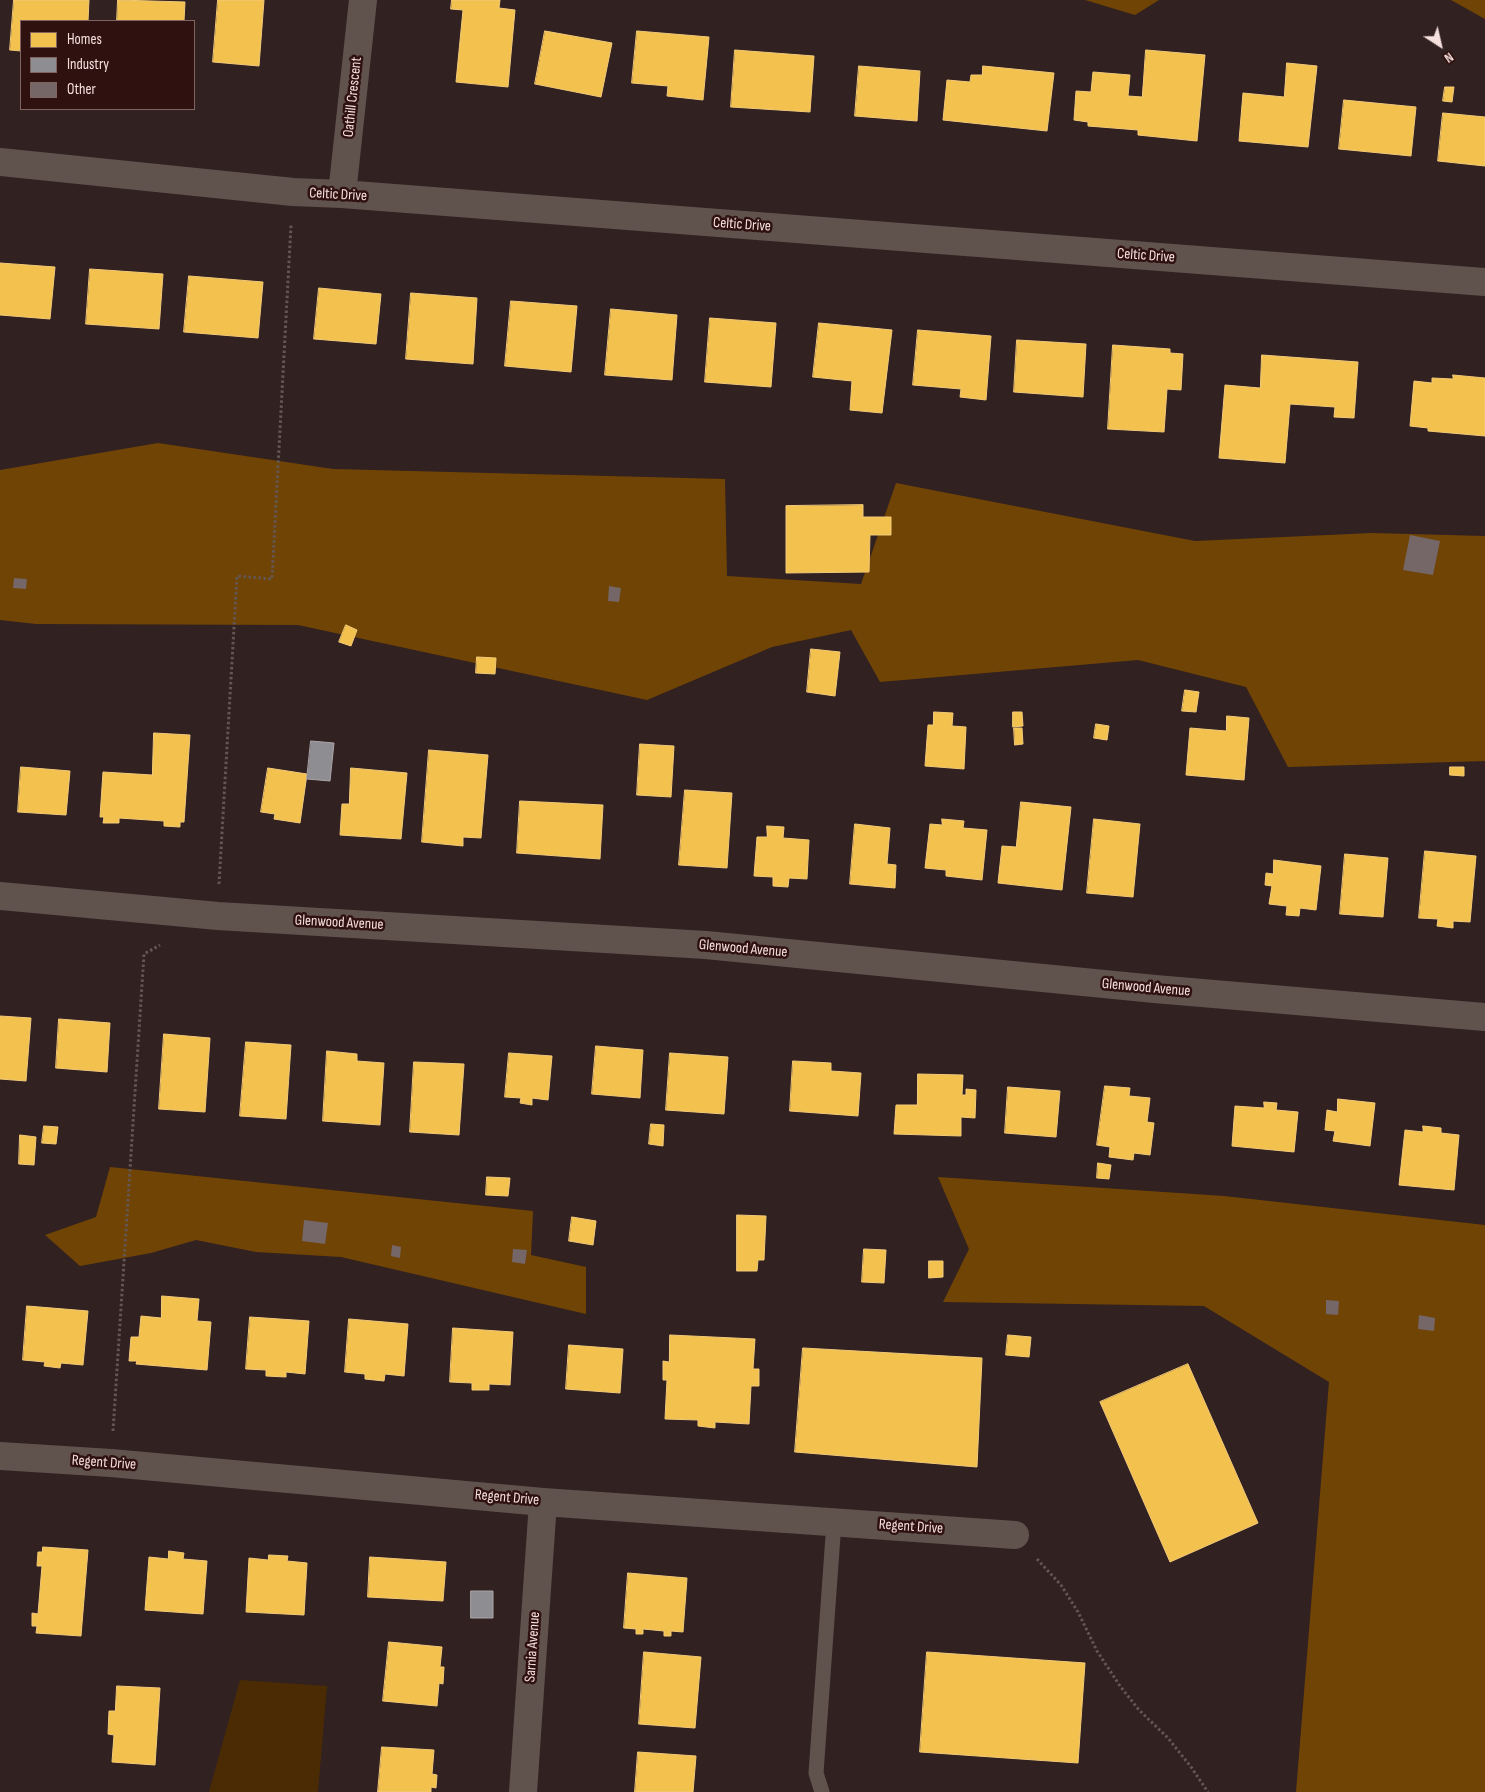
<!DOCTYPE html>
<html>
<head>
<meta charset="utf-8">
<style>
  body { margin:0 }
  #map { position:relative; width:1485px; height:1792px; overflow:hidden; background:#322121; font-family:"Sofia Sans Condensed",sans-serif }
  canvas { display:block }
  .legend { position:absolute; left:20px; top:20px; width:175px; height:90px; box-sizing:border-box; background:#2f1210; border:1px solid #7f6462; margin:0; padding:6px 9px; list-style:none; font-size:15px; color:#f6e0de }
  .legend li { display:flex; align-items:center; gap:10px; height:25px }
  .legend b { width:25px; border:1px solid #7f6462 }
  .north { position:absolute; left:1415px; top:20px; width:50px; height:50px; -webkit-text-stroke:4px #2f1210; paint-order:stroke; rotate:145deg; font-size:14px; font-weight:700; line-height:20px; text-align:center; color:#f6e0de }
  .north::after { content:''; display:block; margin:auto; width:18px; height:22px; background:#f6e0de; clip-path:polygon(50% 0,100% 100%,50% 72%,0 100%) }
</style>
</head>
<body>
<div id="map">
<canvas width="1485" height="1792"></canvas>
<ul class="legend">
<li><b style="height:14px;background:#f2c14e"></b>Homes</li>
<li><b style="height:14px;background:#8d8d92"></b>Industry</li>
<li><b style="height:14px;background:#756667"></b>Other</li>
</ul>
<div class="north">N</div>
</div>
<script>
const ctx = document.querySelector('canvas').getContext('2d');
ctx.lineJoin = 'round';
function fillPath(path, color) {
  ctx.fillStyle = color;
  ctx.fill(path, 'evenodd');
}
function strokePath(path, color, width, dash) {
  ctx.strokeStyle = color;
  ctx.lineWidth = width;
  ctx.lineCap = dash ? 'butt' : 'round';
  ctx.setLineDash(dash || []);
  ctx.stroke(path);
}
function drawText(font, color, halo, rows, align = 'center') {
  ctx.font = font + ' "Sofia Sans Condensed",sans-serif';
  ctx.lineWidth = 5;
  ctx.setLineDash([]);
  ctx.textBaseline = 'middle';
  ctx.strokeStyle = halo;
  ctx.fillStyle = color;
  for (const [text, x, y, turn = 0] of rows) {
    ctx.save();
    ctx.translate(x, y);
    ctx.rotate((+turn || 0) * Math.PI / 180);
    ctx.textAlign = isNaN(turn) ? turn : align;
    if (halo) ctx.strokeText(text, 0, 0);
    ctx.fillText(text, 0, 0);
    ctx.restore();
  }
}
fillPath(new Path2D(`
  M 240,1680 L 327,1686 L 318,1792 L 209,1792 Z`), '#4a2b04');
fillPath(new Path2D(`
  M 1085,0 L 1159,0 L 1135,15 Z
  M 1451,0 L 1485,0 L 1485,19 Z
  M 158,443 L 333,469 L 725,479 L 727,576 L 861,584 L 896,483 L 1195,541 L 1372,533 L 1485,536 L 1485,761 L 1288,767 L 1246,687 L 1138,660 L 880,682 L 851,630 L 772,647 L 647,700 L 298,625 L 36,624 L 0,620 L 0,470 Z
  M 110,1167 L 533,1211 L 531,1255 L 586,1267 L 586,1314 L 341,1257 L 256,1252 L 196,1240 L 151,1253 L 80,1266 L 45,1235 L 96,1217 Z
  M 938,1177 L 1224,1196 L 1485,1225 L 1485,1792 L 1296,1792 L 1329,1382 L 1204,1306 L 943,1302 L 969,1249 Z`), '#704404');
const homes = new Path2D(`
  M 14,0 L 89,0 L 88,21 L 21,21 L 21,51 L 10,50 Z
  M 118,0 L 185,2 L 184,21 L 117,21 Z
  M 218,0 L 264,0 L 259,66 L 213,62 Z
  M 452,0 L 500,0 L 499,8 L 515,10 L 508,87 L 456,82 L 463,10 L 451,9 Z
  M 545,31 L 612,43 L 601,97 L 535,84 Z
  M 637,31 L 709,37 L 703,100 L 667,96 L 668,86 L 632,83 Z
  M 735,50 L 814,56 L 810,112 L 731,107 Z
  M 1146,50 L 1205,55 L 1197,141 L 1138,135 L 1138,130 L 1088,126 L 1088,122 L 1074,120 L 1076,91 L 1091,92 L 1093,72 L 1130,75 L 1128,96 L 1142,97 Z
  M 1287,63 L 1317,66 L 1308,147 L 1239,141 L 1243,93 L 1284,97 Z
  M 859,66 L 920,71 L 917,121 L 855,116 Z
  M 983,66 L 1054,73 L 1047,131 L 943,120 L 947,80 L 970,82 L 971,75 L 982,75 Z
  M 1445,87 L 1454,87 L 1452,102 L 1443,101 Z
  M 1344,100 L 1416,107 L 1411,156 L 1339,149 Z
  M 1443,113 L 1485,117 L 1485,166 L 1438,161 Z
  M 0,263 L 55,267 L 50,319 L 0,315 Z
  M 90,269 L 163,274 L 159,329 L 86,324 Z
  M 189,276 L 263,282 L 258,338 L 184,332 Z
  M 319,288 L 381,294 L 376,344 L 314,339 Z
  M 411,293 L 477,298 L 473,364 L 406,359 Z
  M 511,301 L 577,306 L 571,372 L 505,366 Z
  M 611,309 L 677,315 L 672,380 L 605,375 Z
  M 710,318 L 776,323 L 771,387 L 705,382 Z
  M 819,323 L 892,330 L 882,413 L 850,410 L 852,381 L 813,377 Z
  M 918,330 L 991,336 L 986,400 L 960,397 L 961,389 L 913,385 Z
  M 1017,340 L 1086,344 L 1083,397 L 1014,392 Z
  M 1113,345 L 1170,349 L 1170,353 L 1183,354 L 1181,390 L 1167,389 L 1164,432 L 1108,429 Z
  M 1262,355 L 1358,362 L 1354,418 L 1334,417 L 1335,407 L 1290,404 L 1285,463 L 1219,458 L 1225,385 L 1260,388 Z
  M 1453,375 L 1485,378 L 1485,436 L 1428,431 L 1428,428 L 1410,426 L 1414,381 L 1432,383 L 1432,378 L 1453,379 Z
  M 863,505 L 863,517 L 891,517 L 891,535 L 870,535 L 869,572 L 786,573 L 786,506 Z
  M 346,625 L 357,630 L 351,646 L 339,642 Z
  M 811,649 L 840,652 L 835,696 L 807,692 Z
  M 477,657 L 496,658 L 495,674 L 476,673 Z
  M 1185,690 L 1199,692 L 1196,712 L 1182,711 Z
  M 934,712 L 953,713 L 952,726 L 966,727 L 964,769 L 925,766 L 928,725 L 933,725 Z
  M 1013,712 L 1022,712 L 1023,726 L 1013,727 Z
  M 1227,716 L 1249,718 L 1244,780 L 1186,775 L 1190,728 L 1226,731 Z
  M 1096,724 L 1109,726 L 1107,740 L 1094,738 Z
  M 1014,728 L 1022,728 L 1023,744 L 1015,745 Z
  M 154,733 L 190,735 L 184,822 L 180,822 L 180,827 L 164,826 L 164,821 L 119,818 L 119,823 L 103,823 L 104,817 L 100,817 L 103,772 L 152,775 Z
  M 640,744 L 674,746 L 671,797 L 637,795 Z
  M 429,750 L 488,755 L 481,838 L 463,837 L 463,846 L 422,842 Z
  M 21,767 L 70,771 L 66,815 L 18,812 Z
  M 1450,767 L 1464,767 L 1464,776 L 1450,775 Z
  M 268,768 L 307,774 L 300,823 L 274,819 L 275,814 L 261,812 Z
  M 351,768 L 407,773 L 401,839 L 340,835 L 342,804 L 349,804 Z
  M 685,790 L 732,793 L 727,868 L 679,865 Z
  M 520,801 L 603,805 L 600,859 L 517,853 Z
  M 1021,802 L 1071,807 L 1062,890 L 998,883 L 1002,846 L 1016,847 Z
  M 942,819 L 964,821 L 963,828 L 987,830 L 982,880 L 946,876 L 946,870 L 925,868 L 930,824 L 942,825 Z
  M 1094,819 L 1140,824 L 1133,897 L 1087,893 Z
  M 855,824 L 890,828 L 887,864 L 896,865 L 895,888 L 850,884 Z
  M 767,826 L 784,827 L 783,838 L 809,840 L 807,879 L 789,878 L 788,887 L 773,886 L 773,877 L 754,876 L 757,837 L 767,837 Z
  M 1425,851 L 1476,856 L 1470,922 L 1453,921 L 1453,928 L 1437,926 L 1438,919 L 1419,918 Z
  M 1345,854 L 1388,858 L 1383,917 L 1340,914 Z
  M 1274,860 L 1321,866 L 1316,910 L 1300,908 L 1299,916 L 1286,915 L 1287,906 L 1269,904 L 1272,886 L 1265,885 L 1266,873 L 1273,874 Z
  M 0,1016 L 31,1018 L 26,1081 L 0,1079 Z
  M 59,1019 L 110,1023 L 107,1072 L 56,1068 Z
  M 164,1034 L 210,1038 L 205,1112 L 159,1109 Z
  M 246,1042 L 291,1045 L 286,1119 L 240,1116 Z
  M 596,1046 L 643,1050 L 640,1098 L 592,1094 Z
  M 327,1051 L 357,1054 L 357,1061 L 384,1063 L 380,1125 L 323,1121 Z
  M 509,1053 L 552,1056 L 548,1100 L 532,1098 L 532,1105 L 520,1103 L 521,1098 L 505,1097 Z
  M 670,1053 L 728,1057 L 724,1114 L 666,1110 Z
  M 793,1061 L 831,1063 L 831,1071 L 861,1073 L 858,1116 L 790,1111 Z
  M 414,1062 L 464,1064 L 459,1135 L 410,1132 Z
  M 918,1074 L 963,1075 L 962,1095 L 966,1095 L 966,1089 L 976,1090 L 975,1118 L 961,1117 L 961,1136 L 894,1134 L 896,1105 L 917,1105 Z
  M 1105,1086 L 1130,1088 L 1129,1096 L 1150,1098 L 1147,1122 L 1154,1123 L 1150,1155 L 1134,1153 L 1133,1160 L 1109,1157 L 1110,1147 L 1097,1145 Z
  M 1008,1087 L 1060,1091 L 1056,1137 L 1005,1133 Z
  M 1338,1099 L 1375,1103 L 1370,1146 L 1333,1141 L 1335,1131 L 1325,1130 L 1327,1110 L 1337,1112 Z
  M 1264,1102 L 1277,1103 L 1276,1110 L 1298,1112 L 1294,1152 L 1232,1146 L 1235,1106 L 1264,1108 Z
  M 651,1124 L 664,1125 L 663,1146 L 649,1144 Z
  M 44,1126 L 58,1127 L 56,1144 L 42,1143 Z
  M 1423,1126 L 1441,1128 L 1441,1133 L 1459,1135 L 1454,1190 L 1399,1185 L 1405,1130 L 1423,1132 Z
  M 20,1135 L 36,1137 L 34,1165 L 19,1164 Z
  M 1098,1163 L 1111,1165 L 1109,1179 L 1097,1178 Z
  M 487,1177 L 510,1178 L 508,1196 L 486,1195 Z
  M 737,1215 L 766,1216 L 764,1260 L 758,1260 L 757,1271 L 737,1271 Z
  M 572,1217 L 596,1221 L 593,1245 L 569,1241 Z
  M 864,1249 L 886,1250 L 884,1283 L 862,1282 Z
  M 929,1261 L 943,1261 L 943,1277 L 929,1278 Z
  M 162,1296 L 199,1299 L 197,1321 L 211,1322 L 207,1370 L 136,1364 L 137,1361 L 129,1361 L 131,1337 L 139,1337 L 141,1316 L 161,1318 Z
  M 27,1306 L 88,1311 L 83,1365 L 61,1363 L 60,1368 L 44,1366 L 45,1362 L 23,1360 Z
  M 250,1317 L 309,1321 L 305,1374 L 286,1372 L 286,1377 L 266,1376 L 266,1370 L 246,1369 Z
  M 349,1319 L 408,1324 L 404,1376 L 385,1374 L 384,1381 L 365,1379 L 365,1374 L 345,1372 Z
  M 453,1328 L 513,1332 L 510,1385 L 489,1384 L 489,1390 L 472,1390 L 472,1383 L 450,1382 Z
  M 670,1335 L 755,1339 L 753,1369 L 759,1369 L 759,1386 L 751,1386 L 749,1424 L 715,1422 L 715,1428 L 698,1426 L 698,1420 L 665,1419 L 667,1380 L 663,1380 L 663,1361 L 669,1362 Z
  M 1008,1335 L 1031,1337 L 1029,1357 L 1006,1355 Z
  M 569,1345 L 623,1349 L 620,1393 L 566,1389 Z
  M 803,1348 L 982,1358 L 977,1467 L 795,1452 Z
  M 1188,1364 L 1258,1523 L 1170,1562 L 1100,1402 Z
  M 43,1547 L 88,1550 L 81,1636 L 36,1633 L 37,1626 L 32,1626 L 32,1613 L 38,1614 L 42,1566 L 37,1566 L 38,1552 L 42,1552 Z
  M 169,1551 L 184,1553 L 183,1559 L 207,1561 L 203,1614 L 145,1610 L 149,1557 L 168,1559 Z
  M 269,1555 L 288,1556 L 287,1561 L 307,1563 L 304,1615 L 246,1612 L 249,1558 L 268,1560 Z
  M 370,1557 L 446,1562 L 443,1601 L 368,1597 Z
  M 628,1573 L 687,1578 L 683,1632 L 671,1631 L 671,1636 L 664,1636 L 664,1631 L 643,1629 L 643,1634 L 636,1634 L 636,1629 L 624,1628 Z
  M 389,1642 L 442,1647 L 440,1667 L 444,1667 L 443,1684 L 439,1683 L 437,1706 L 383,1701 Z
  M 644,1652 L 701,1657 L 695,1728 L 639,1724 Z
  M 927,1652 L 1085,1663 L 1078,1763 L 920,1752 Z
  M 117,1686 L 160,1688 L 155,1765 L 112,1762 L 114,1735 L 108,1734 L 109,1711 L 115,1711 Z
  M 382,1747 L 434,1750 L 432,1774 L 437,1775 L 436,1788 L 431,1787 L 431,1792 L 378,1792 Z
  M 638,1752 L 696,1756 L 693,1792 L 635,1792 Z`);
fillPath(homes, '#f2c14e');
strokePath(homes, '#f3ca79', 1);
const industry = new Path2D(`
  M 311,741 L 334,743 L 330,781 L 307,779 Z
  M 471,1591 L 493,1591 L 493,1618 L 471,1618 Z`);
fillPath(industry, '#8d8d92');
strokePath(industry, '#aca6a9', 1);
fillPath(new Path2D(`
  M 1410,535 L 1440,541 L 1433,575 L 1403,570 Z
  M 14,578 L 27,579 L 26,589 L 13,588 Z
  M 609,586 L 621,588 L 619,602 L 608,601 Z
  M 304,1220 L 328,1223 L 325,1244 L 302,1241 Z
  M 392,1245 L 401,1247 L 400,1258 L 391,1256 Z
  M 513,1249 L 527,1250 L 525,1264 L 512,1262 Z
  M 1326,1300 L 1339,1301 L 1338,1315 L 1326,1314 Z
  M 1419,1315 L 1435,1318 L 1434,1331 L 1418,1329 Z`), '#756667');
strokePath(new Path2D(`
  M 219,884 L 237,576 L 272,579 L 291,225
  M 113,1431 L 144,954 L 160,945
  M 1037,1559 L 1061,1585 L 1078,1612 L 1097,1651 L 1120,1686 L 1139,1710 L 1168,1738 L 1191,1767 L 1208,1792`), '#645753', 3, [2.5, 2.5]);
strokePath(new Path2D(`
  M 822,1792 L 816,1773 L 834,1522`), '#60534e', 15);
strokePath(new Path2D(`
  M 0,162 L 293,192 L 342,194 L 1485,282
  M 342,194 L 363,0
  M 0,896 L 218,916 L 706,945 L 1155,989 L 1485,1017
  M 0,1456 L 111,1463 L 543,1502 L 1015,1535
  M 523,1792 L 543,1502`), '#60534e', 28);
drawText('15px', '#f6e0de', '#2f1210', [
  ["Oathill Crescent",353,97,-84],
  ["Celtic Drive",338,195,3],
  ["Celtic Drive",742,225,4],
  ["Celtic Drive",1146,256,4],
  ["Glenwood Avenue",339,923,3],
  ["Glenwood Avenue",743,949,5],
  ["Glenwood Avenue",1146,988,5],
  ["Regent Drive",104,1463,4],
  ["Regent Drive",507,1498,5],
  ["Regent Drive",911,1527,4],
  ["Sarnia Avenue",533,1647,-86]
]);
</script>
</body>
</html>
